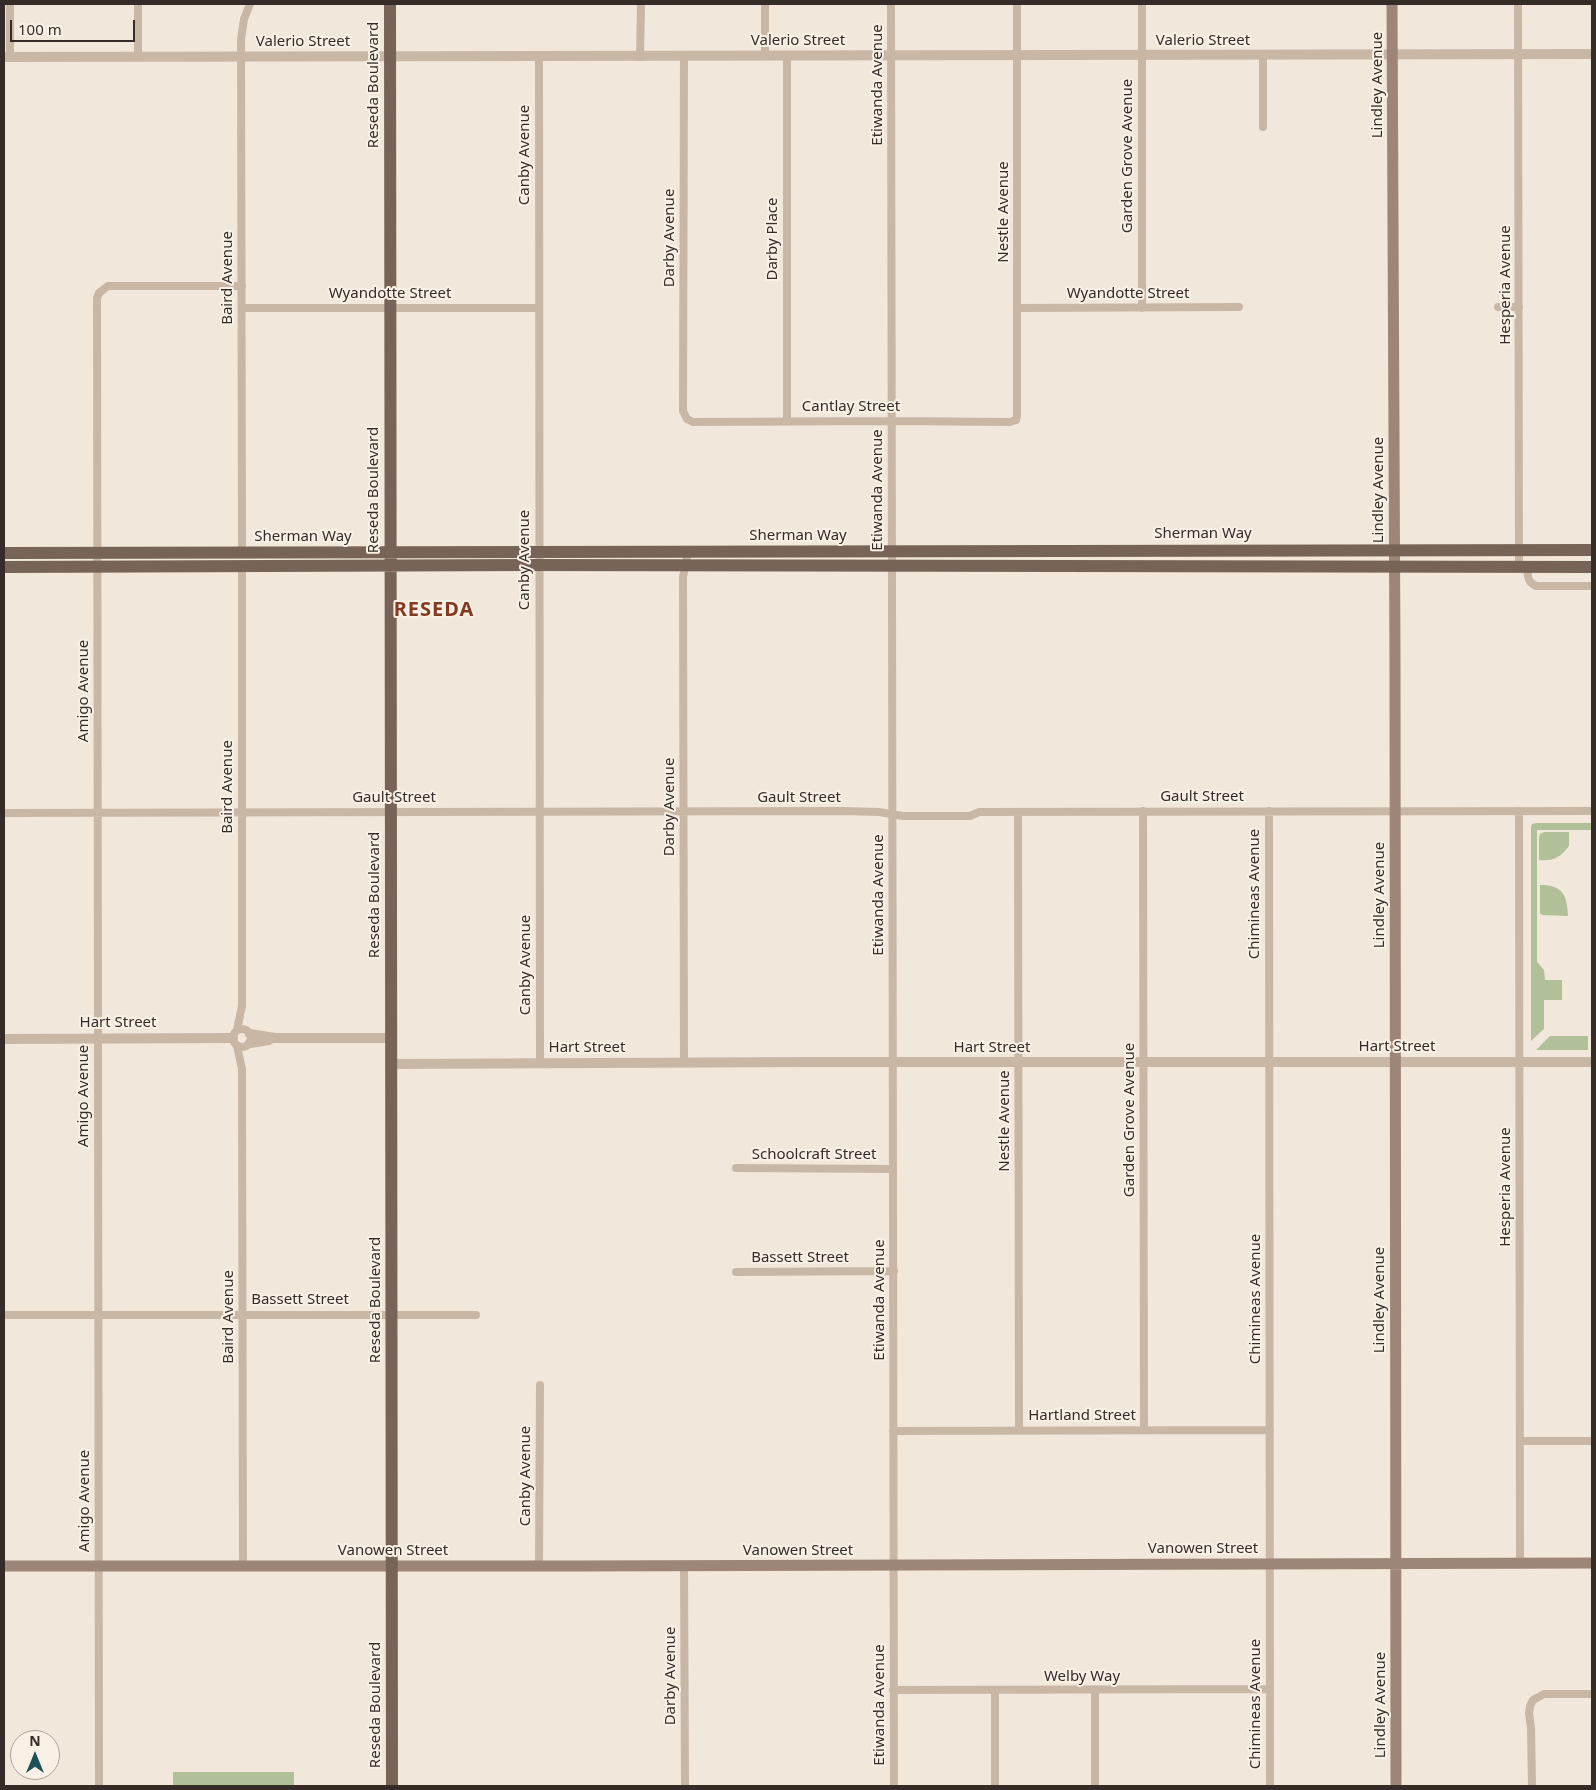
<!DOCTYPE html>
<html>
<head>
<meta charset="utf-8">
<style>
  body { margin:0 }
  #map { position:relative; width:1596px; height:1790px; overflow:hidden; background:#f1e7da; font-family:"Noto Sans",sans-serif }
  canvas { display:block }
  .frame { position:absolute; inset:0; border:5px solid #352c27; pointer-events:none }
  .north { position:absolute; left:10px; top:1730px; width:50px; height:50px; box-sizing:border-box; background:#f9f1e6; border:1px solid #aba29a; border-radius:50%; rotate:0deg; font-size:14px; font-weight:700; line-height:20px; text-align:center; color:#352c27 }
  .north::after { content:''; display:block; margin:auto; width:18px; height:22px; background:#1d5156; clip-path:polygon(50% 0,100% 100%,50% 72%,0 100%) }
  .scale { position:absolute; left:10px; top:20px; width:125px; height:22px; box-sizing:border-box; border:2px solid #352c27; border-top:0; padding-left:6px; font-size:15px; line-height:18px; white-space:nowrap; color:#352c27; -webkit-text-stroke:4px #f9f1e6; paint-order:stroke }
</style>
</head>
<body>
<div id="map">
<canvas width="1596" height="1790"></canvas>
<div class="frame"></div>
<div class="north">N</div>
<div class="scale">100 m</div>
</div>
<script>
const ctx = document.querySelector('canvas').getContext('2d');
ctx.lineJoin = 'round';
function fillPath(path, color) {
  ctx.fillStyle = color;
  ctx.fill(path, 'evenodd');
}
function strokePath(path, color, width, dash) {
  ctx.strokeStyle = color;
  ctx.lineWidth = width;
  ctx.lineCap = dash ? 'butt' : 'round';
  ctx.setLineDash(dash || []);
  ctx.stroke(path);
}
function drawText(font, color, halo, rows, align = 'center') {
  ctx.font = font + ' "Noto Sans",sans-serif';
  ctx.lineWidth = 4;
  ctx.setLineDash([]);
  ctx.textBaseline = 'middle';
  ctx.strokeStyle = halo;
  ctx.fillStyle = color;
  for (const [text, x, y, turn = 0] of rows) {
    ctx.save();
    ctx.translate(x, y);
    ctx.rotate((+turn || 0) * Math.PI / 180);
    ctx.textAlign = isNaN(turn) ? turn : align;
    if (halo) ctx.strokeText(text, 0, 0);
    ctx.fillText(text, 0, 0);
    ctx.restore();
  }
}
fillPath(new Path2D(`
  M 1536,823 L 1592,823 L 1592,830 L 1537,830 L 1537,962 L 1544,970 L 1545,980 L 1562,980 L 1562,1000 L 1544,1000 L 1544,1029 L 1531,1041 L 1531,827 L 1532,824 Z
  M 1544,832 L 1569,832 L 1569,846 C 1559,858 1555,861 1539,860 L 1539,837 L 1540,834 Z
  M 1540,885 C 1563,885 1567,895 1568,916 L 1542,915 L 1540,913 Z
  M 1550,1036 L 1588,1036 L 1588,1050 L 1536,1050 Z
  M 173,1772 L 294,1772 L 294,1786 L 173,1786 Z`), '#b2c09a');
strokePath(new Path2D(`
  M 10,4 L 10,57
  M 765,4 L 765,56
  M 891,4 L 894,1786
  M 1518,4 L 1519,567
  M 787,56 L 787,421
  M 1263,56 L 1263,127
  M 138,57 L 138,4
  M 539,57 L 540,1063
  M 640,57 L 641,4
  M 684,57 L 683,411 L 687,419 L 693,422 L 892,421 L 1010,422 L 1016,420 L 1017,416 L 1017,4
  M 1498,307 L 1519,307
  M 242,308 L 539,308
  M 1018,308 L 1239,307
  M 1142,308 L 1142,4
  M 242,553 L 241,39 L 244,19 L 250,4
  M 1527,567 C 1528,576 1527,582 1536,586 L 1592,586
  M 1143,811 L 1144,1430
  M 1269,811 L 1270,1786
  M 1519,811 L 1520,1563
  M 1018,812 L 1019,1430
  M 4,813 L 843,811 L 879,812 L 903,816 L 970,816 L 979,812 L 1592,811
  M233 1038a9 9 0 1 1 18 0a9 9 0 1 1-18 0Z
  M 237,1030 L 242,1006 L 242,567
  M 237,1046 L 242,1069 L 243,1565
  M 684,1063 L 683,577 L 688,552
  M 736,1168 L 893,1169
  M 736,1272 L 894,1271
  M 4,1315 L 476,1315
  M 893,1431 L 1270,1430
  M 1520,1441 L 1592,1441
  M 539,1566 L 540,1385
  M 684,1566 L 685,1786
  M 893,1690 L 1270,1689
  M 995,1690 L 995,1786
  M 99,1786 L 97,298 L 99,293 L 108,286 L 242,286
  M 1095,1786 L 1095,1690
  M 1532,1786 L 1531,1728 L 1529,1713 L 1530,1706 L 1533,1700 L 1544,1694 L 1592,1694`), '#c9b7a6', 8);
strokePath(new Path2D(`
  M 4,57 L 1592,54
  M 250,1034 L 275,1038 L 391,1038
  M 4,1039 L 233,1038
  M 250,1043 L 269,1040
  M 391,1064 L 811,1062 L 1592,1062`), '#c9b7a6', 10);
strokePath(new Path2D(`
  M 1392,4 L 1395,659 L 1396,1786
  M 4,1566 L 577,1566 L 1592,1563`), '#9d8677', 11);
strokePath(new Path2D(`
  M 390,4 L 392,1786
  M 4,553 L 1592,550
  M 4,567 L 529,565 L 1592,567`), '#776358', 12);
drawText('15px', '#352c27', '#f9f1e6', [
  ["Valerio Street",798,41],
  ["Valerio Street",1203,41],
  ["Valerio Street",303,42],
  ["Reseda Boulevard",374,85,-90],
  ["Etiwanda Avenue",878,85,-90],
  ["Lindley Avenue",1378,85,-90],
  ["Canby Avenue",525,155,-90],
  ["Garden Grove Avenue",1128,156,-90],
  ["Nestle Avenue",1004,212,-90],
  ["Darby Avenue",670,238,-90],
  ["Darby Place",773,239,-90],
  ["Baird Avenue",228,278,-90],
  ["Hesperia Avenue",1506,285,-90],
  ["Wyandotte Street",390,294],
  ["Wyandotte Street",1128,294],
  ["Cantlay Street",851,407],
  ["Reseda Boulevard",374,490,-90],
  ["Etiwanda Avenue",878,490,-90],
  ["Lindley Avenue",1379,490,-90],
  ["Sherman Way",1203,534],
  ["Sherman Way",798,536],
  ["Sherman Way",303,537],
  ["Canby Avenue",525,560,-90],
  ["Amigo Avenue",84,691,-90],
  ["Baird Avenue",228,787,-90],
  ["Gault Street",1202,797],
  ["Gault Street",394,798],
  ["Gault Street",799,798],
  ["Darby Avenue",670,807,-90],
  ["Chimineas Avenue",1255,894,-90],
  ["Reseda Boulevard",375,895,-90],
  ["Etiwanda Avenue",879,895,-90],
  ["Lindley Avenue",1380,895,-90],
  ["Canby Avenue",526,965,-90],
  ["Hart Street",118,1023],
  ["Hart Street",1397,1047],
  ["Hart Street",587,1048],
  ["Hart Street",992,1048],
  ["Amigo Avenue",84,1096,-90],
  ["Garden Grove Avenue",1130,1120,-90],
  ["Nestle Avenue",1005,1121,-90],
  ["Schoolcraft Street",814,1155],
  ["Hesperia Avenue",1506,1187,-90],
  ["Bassett Street",800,1258],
  ["Chimineas Avenue",1256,1299,-90],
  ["Bassett Street",300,1300],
  ["Reseda Boulevard",376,1300,-90],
  ["Etiwanda Avenue",880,1300,-90],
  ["Lindley Avenue",1380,1300,-90],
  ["Baird Avenue",229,1317,-90],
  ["Hartland Street",1082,1416],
  ["Canby Avenue",526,1476,-90],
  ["Amigo Avenue",85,1501,-90],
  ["Vanowen Street",1203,1549],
  ["Vanowen Street",393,1551],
  ["Vanowen Street",798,1551],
  ["Darby Avenue",671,1676,-90],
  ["Welby Way",1082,1677],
  ["Chimineas Avenue",1256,1704,-90],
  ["Reseda Boulevard",376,1705,-90],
  ["Etiwanda Avenue",880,1705,-90],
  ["Lindley Avenue",1381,1705,-90]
]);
ctx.letterSpacing = '1px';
drawText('bold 20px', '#843a20', '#f9f1e6', [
  ["RESEDA",434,610]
]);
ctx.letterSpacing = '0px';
</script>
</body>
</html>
